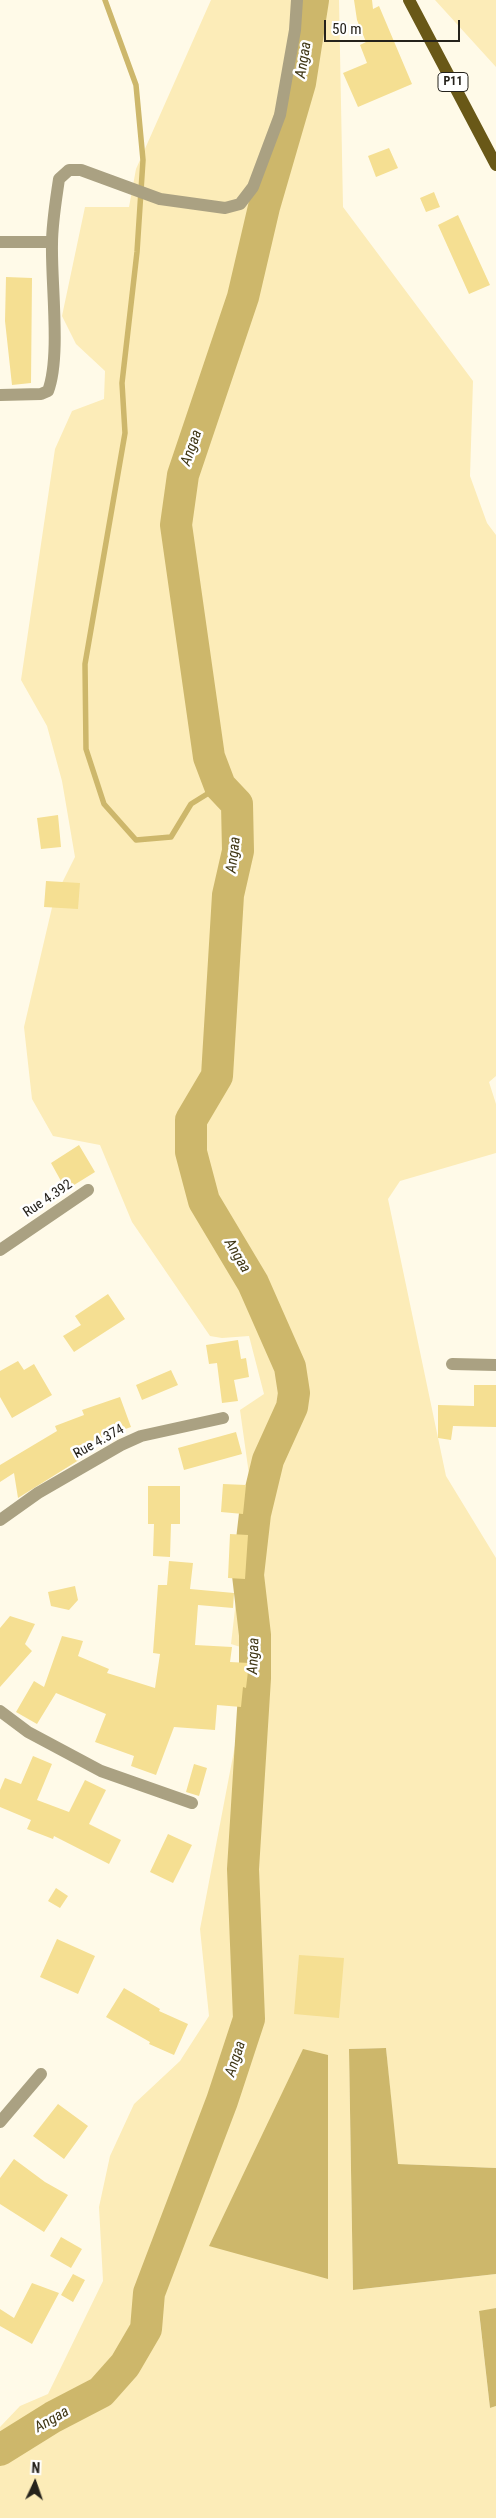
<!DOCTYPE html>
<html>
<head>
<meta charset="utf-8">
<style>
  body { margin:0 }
  #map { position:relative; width:496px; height:2518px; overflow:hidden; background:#fffae8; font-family:"Roboto Condensed",sans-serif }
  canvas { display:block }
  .north { position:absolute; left:10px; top:2458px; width:50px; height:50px; -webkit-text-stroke:4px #fff; paint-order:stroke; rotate:3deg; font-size:14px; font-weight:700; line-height:20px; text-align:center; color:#25221b }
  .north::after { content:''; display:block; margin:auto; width:18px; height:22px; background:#25221b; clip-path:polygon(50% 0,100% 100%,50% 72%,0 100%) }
  .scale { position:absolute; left:324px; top:20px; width:136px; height:22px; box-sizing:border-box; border:2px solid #25221b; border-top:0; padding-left:6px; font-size:15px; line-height:18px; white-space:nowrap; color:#25221b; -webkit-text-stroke:4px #fff; paint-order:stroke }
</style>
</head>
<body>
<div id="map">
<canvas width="496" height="2518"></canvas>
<div class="north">N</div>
<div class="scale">50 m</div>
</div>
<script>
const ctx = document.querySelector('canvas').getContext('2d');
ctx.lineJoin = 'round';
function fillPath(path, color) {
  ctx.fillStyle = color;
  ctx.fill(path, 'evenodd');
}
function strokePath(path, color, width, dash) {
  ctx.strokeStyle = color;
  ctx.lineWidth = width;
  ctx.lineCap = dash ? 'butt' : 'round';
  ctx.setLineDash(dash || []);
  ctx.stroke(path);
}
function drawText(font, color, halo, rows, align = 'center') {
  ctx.font = font + ' "Roboto Condensed",sans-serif';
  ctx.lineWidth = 5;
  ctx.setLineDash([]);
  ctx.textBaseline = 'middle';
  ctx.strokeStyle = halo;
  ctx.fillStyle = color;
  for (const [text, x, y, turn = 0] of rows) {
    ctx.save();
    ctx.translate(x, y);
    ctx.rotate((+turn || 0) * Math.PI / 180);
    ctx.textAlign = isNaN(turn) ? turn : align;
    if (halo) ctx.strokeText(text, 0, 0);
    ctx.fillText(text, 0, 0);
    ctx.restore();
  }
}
fillPath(new Path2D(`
  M 211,0 L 339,0 L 343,207 L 473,381 L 470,476 L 487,523 L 496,535 L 496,1076 L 489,1082 L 496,1104 L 496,1153 L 400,1181 L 388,1199 L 446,1476 L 496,1558 L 496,2168 L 397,2164 L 386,2048 L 349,2049 L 353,2290 L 496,2274 L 496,2308 L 479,2312 L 490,2408 L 496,2406 L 496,2518 L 0,2518 L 0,2427 L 20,2406 L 48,2394 L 103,2281 L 99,2207 L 110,2156 L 134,2104 L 180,2061 L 209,2016 L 200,1929 L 253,1651 L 231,1644 L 239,1574 L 253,1503 L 240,1410 L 264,1394 L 249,1336 L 222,1338 L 210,1336 L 132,1222 L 100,1145 L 53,1136 L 32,1099 L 24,1027 L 54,899 L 75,857 L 62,781 L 47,726 L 21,680 L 55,449 L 72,411 L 104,399 L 105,371 L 76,344 L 62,316 L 85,207 L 129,207 L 136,169 Z
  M 435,0 L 496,0 L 496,67 Z`), '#fcecb8');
fillPath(new Path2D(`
  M 386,2048 L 398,2164 L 496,2168 L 496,2274 L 353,2290 L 349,2049 Z
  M 303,2049 L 328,2055 L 328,2279 L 209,2246 Z
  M 496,2308 L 496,2406 L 490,2408 L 479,2311 Z`), '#cdb76b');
strokePath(new Path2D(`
  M 105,0 L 136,85 L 143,160 L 137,252 L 122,383 L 125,433 L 85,664 L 86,749 L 104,804 L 136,840 L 171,837 L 191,804 L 220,786`), '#cdb76b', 5.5);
strokePath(new Path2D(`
  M 0,2450 L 53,2417 L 101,2392 L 125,2365 L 146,2329 L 149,2293 L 222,2101 L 249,2019 L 243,1869 L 255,1678 L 255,1635 L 248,1575 L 255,1514 L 268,1460 L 292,1407 L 294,1393 L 290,1367 L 253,1283 L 204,1201 L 191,1152 L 191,1120 L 217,1076 L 228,895 L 238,851 L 237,804 L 220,786 L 209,757 L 176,525 L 183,475 L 243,297 L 264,207 L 300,83 L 313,0`), '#cdb76b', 32);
fillPath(new Path2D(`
  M 354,0 L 372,0 L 373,9 L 379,6 L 412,84 L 358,107 L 343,73 L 367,63 L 360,45 L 366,42 L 357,20 Z
  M 389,148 L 398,168 L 376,177 L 368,156 Z
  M 434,192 L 440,207 L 426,212 L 420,198 Z
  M 458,215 L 490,285 L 469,294 L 438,225 Z
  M 6,277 L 32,278 L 31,383 L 12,385 L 5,321 Z
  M 58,815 L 61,847 L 41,849 L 37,818 Z
  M 46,881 L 80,883 L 78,909 L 44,907 Z
  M 79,1145 L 95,1172 L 66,1190 L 51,1163 Z
  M 108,1294 L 125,1319 L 74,1352 L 63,1336 L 81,1325 L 75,1316 Z
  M 238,1340 L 241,1359 L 246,1358 L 249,1377 L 234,1380 L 238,1401 L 222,1403 L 217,1363 L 209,1364 L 206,1345 Z
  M 18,1361 L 24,1370 L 34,1364 L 52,1395 L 12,1418 L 0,1397 L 0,1371 Z
  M 171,1370 L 178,1385 L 142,1400 L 136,1385 Z
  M 474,1385 L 496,1385 L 496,1427 L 453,1426 L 451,1440 L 438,1438 L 438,1405 L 474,1406 Z
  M 120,1397 L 131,1427 L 92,1441 L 95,1450 L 18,1498 L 14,1473 L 0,1482 L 0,1465 L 57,1431 L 55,1426 L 84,1415 L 82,1410 Z
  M 236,1432 L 242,1454 L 184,1470 L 178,1448 Z
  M 223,1484 L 246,1485 L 243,1514 L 221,1512 Z
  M 148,1486 L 180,1486 L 180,1524 L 171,1524 L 170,1557 L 153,1556 L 154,1524 L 148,1524 Z
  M 230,1534 L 248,1535 L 245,1579 L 228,1578 Z
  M 169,1561 L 193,1563 L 190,1589 L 234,1593 L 233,1608 L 198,1605 L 195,1645 L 232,1647 L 230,1662 L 249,1663 L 246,1688 L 243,1687 L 241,1707 L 217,1705 L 215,1730 L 174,1727 L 156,1775 L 131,1766 L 134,1756 L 95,1742 L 106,1714 L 56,1693 L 37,1724 L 16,1712 L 34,1681 L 44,1687 L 62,1636 L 83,1641 L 78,1656 L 109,1669 L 107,1673 L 155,1688 L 160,1654 L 153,1653 L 158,1585 L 167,1585 Z
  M 75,1586 L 78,1600 L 69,1610 L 51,1606 L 48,1592 Z
  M 10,1616 L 35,1624 L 25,1644 L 32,1651 L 0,1687 L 0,1628 Z
  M 33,1756 L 52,1764 L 37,1800 L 69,1812 L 85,1780 L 106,1790 L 89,1824 L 121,1840 L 109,1864 L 54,1836 L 53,1839 L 27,1829 L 31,1820 L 0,1807 L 0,1790 L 5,1778 L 21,1784 Z
  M 194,1764 L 207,1768 L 199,1796 L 186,1792 Z
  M 168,1834 L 192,1845 L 173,1883 L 150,1872 Z
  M 56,1888 L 68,1896 L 60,1908 L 48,1901 Z
  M 57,1939 L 95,1956 L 78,1994 L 40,1977 Z
  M 299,1955 L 344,1958 L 339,2018 L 294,2014 Z
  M 124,1988 L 160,2009 L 159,2011 L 188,2024 L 174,2055 L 149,2044 L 150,2042 L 106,2017 Z
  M 58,2104 L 88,2126 L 64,2159 L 33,2136 Z
  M 14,2159 L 45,2182 L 68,2195 L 44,2232 L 0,2204 L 0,2178 Z
  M 61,2237 L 82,2249 L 71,2268 L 50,2256 Z
  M 73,2274 L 85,2280 L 73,2302 L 61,2295 Z
  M 32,2283 L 59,2293 L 32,2344 L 0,2326 L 0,2309 L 14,2318 Z`), '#f5df92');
strokePath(new Path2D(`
  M 0,242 L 52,242
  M 0,395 L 41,394 L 48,391 C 61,357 51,283 52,244 C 52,223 56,200 59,179 L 69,170 L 81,170 L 160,199 L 225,208 L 240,204 L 253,187 L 280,115 L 295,30 L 297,0
  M 0,1250 L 88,1190
  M 452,1364 L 496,1365
  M 0,1520 L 38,1493 L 121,1445 L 141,1436 L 223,1418
  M 0,1711 L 28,1732 L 101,1771 L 192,1803
  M 0,2122 L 41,2074`), '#aaa182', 12);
strokePath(new Path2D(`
  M 409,0 L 496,165`), '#695817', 12);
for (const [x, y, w] of [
  [453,82,30]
]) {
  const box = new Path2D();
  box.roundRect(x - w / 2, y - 9.5, w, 19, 4);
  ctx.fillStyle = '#fff';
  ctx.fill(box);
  strokePath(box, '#25221b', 1);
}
drawText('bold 12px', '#25221b', null, [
  ["P11",453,82]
]);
drawText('14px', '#25221b', '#fff', [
  ["Rue 4.392",48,1199,-34],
  ["Rue 4.374",99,1442,-29]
]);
drawText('italic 15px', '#3f3614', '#fff', [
  ["Angaa",304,60,-81],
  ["Angaa",192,448,-71],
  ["Angaa",234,855,-83],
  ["Angaa",237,1256,59],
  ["Angaa",254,1656,-88],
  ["Angaa",236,2059,-72],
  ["Angaa",52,2420,-30]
]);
</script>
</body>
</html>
